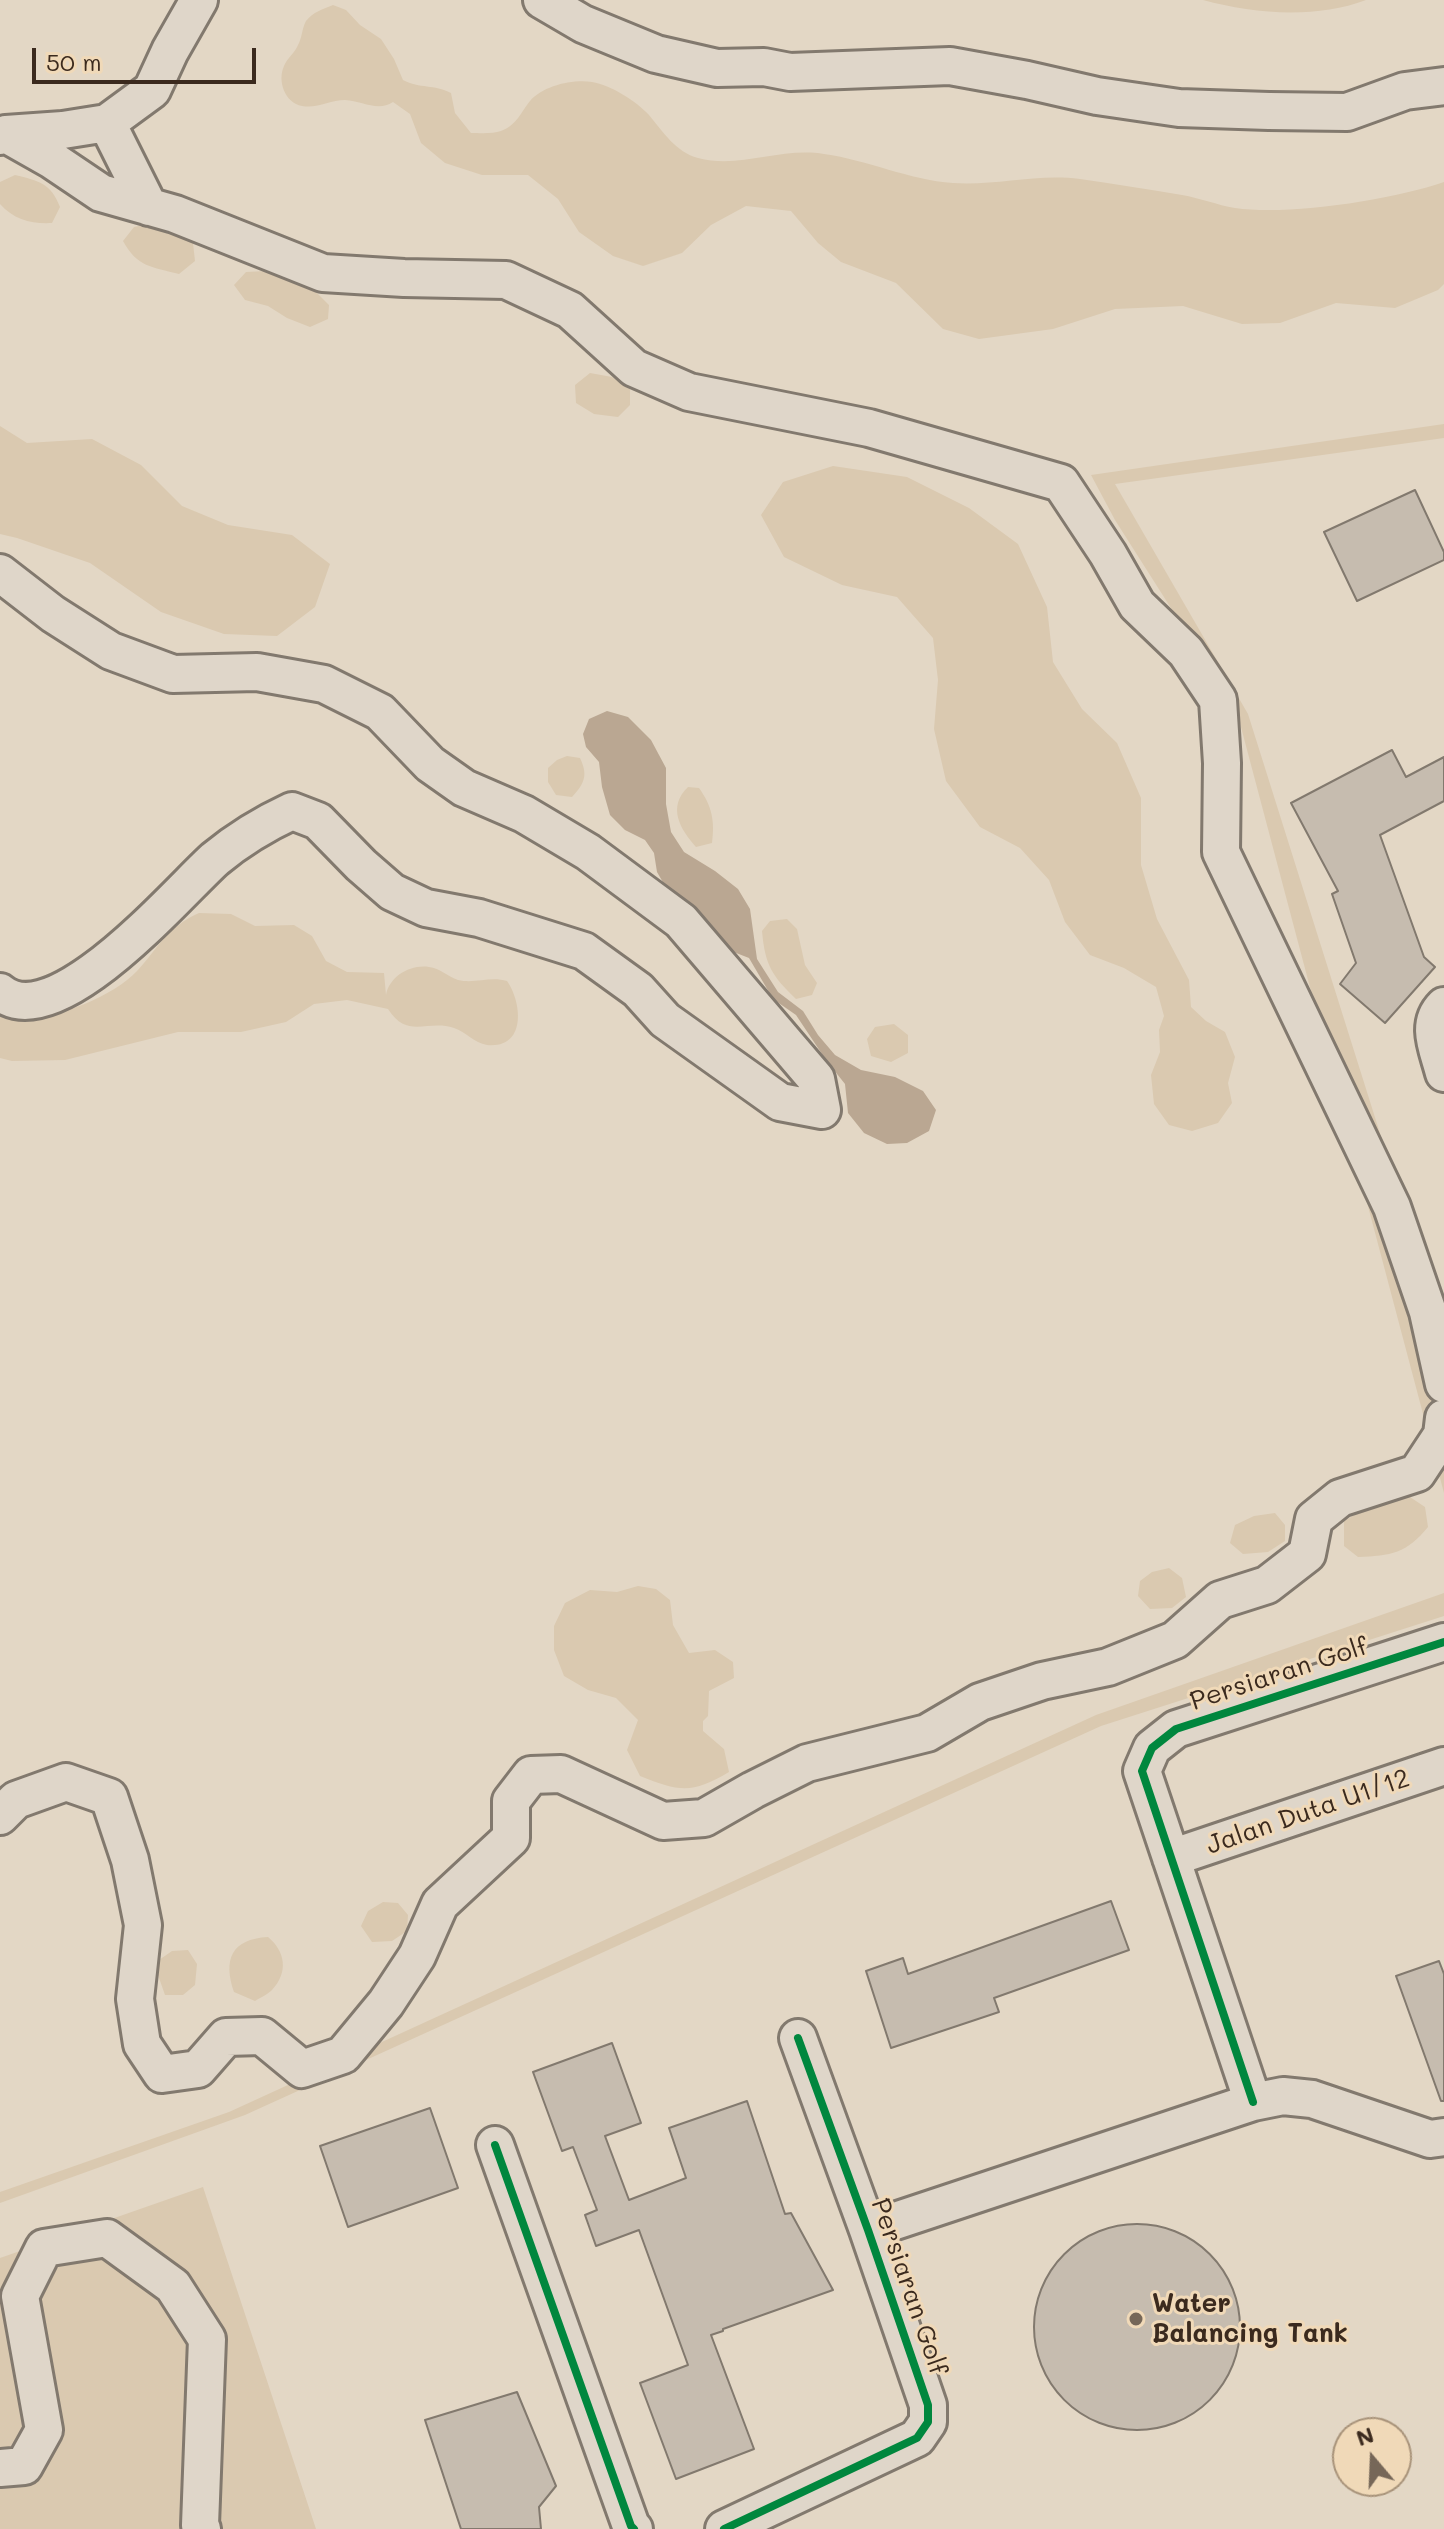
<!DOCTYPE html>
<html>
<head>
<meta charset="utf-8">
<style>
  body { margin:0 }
  #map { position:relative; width:1444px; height:2529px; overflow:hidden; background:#e3d7c5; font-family:Mali,sans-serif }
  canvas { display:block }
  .north { position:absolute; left:1332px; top:2417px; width:80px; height:80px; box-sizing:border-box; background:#f0d9b8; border:2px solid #a8937a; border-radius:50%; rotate:341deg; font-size:22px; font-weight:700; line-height:32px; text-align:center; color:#3b2a1e }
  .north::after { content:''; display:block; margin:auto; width:28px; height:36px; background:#766758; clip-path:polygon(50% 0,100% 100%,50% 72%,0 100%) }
  .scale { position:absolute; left:32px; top:48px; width:224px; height:36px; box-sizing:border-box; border:4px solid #3b2a1e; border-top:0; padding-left:10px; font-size:24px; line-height:28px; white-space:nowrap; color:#3b2a1e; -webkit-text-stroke:6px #f0d9b8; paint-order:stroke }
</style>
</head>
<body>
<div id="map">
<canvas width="1444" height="2529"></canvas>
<div class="north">N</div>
<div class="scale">50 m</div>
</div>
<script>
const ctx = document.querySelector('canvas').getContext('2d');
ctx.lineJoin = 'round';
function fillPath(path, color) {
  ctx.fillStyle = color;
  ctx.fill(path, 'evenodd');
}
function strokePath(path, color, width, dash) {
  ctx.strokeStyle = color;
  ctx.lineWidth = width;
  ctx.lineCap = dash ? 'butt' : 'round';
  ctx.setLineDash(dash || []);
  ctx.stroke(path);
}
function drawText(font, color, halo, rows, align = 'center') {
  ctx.font = font + ' Mali,sans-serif';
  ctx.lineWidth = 6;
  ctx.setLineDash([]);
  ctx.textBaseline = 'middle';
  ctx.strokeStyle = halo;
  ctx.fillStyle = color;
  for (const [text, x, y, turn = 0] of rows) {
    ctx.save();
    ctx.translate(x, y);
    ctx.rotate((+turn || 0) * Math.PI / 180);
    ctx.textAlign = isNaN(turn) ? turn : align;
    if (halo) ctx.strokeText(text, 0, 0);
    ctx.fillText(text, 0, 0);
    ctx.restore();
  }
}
fillPath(new Path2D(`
  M 1203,0 L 1366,0 C 1316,19 1254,14 1203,0 Z
  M 333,5 L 346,10 L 360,25 L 381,39 L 394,59 L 403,80 C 420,89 434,84 451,93 L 455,113 L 471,133 C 480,133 493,134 501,131 C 517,125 521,112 530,101 C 543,86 572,79 592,82 C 611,85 636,101 649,115 C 663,132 676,152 698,158 C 740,169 781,147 824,154 C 868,160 909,180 953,183 C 995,186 1038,173 1080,179 C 1114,184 1148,189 1182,195 C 1200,198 1217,205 1235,208 C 1288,216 1392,200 1444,182 L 1444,284 L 1438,290 L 1395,308 L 1336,303 L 1280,323 L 1242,324 L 1183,306 L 1115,309 L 1053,329 L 979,339 L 943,329 L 896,283 L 841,262 L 818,243 L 791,211 L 746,206 L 711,225 L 682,253 L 643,266 L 613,256 L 579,232 L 558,199 L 528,175 L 482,175 L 445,163 L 421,143 L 410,114 L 393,102 C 378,112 362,101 345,100 C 330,100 317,109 302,106 C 285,103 277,81 284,66 C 287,58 295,53 298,45 C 302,38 302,28 306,21 C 313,12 323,9 333,5 Z
  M 15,175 C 39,181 51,183 60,207 L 52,223 C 32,224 14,220 0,204 L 0,182 Z
  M 153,223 L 175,228 L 193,243 L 195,261 L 179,274 C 152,267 137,267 123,241 L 134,227 Z
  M 266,271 L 314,290 L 329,305 L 328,319 L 310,327 L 287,318 L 268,306 L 245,300 L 234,285 L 246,272 Z
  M 590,373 L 612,377 L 630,389 L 630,405 L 618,417 L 594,414 L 576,403 L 575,385 Z
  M 1444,424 L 1444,438 L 1115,484 L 1248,714 L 1435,1308 L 1444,1353 L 1444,1493 L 1237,712 L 1115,520 L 1091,475 Z
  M 0,426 L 27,443 L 92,439 L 141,465 L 182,506 L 228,525 L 292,535 L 330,564 L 315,607 L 277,636 L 224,634 L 161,612 L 90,563 L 17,538 L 0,534 Z
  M 833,466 L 907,477 L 969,508 L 1018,544 L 1047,607 L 1053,662 L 1082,709 L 1117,743 L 1141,798 L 1141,865 L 1157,919 L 1189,980 L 1191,1007 L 1206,1021 L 1225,1032 L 1235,1057 L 1228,1083 L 1232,1103 L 1218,1123 L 1192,1131 L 1169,1125 L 1154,1104 L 1151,1075 L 1160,1052 L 1159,1030 L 1164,1016 L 1156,987 L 1124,968 L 1090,955 L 1065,922 L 1049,880 L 1020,848 L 980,827 L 946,781 L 934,729 L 938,680 L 933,638 L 897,597 L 842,585 L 784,557 L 761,515 L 783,482 Z
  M 567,756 L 580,758 C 588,775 585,783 572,797 L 556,795 L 548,782 L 548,768 L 557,760 Z
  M 688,787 L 699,788 C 712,806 715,821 712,843 L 696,847 C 680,829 667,807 688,787 Z
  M 199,913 L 231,914 L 255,926 L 294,925 L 312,936 L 326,961 L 347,972 L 384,973 L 386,995 C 389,977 410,964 429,967 C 440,968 448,977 458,980 C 475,984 490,976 507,981 C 522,1002 527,1049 487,1045 C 474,1043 466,1032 454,1028 C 427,1019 408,1040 388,1009 L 347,1000 L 314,1004 L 286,1022 L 241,1032 L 178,1032 L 65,1060 L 12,1061 L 0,1058 L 0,1016 C 38,1027 110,1000 137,971 C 160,946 166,928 199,913 Z
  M 787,919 L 797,929 L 805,965 L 817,983 L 812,995 L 796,999 C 772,976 765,965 762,931 L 770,921 Z
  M 894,1024 L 908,1035 L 908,1053 L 891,1062 L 871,1056 L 867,1039 L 875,1027 Z
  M 1410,1497 L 1425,1507 L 1428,1527 C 1407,1553 1391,1556 1358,1557 L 1344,1546 L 1344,1521 L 1370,1506 Z
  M 1275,1513 L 1285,1525 L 1285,1541 L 1268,1552 L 1243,1554 L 1230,1543 L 1235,1525 L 1254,1516 Z
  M 1169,1568 L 1182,1578 L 1186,1597 L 1172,1608 L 1150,1609 L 1138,1596 L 1140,1581 L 1152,1572 Z
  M 638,1586 L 656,1589 L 670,1600 L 673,1625 L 689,1653 L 715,1650 L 733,1662 L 734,1678 L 709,1691 L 708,1716 L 703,1721 L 703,1731 L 724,1749 L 729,1772 C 692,1794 680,1792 640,1776 L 627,1750 L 638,1720 L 616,1698 L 588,1690 L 564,1676 L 554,1650 L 554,1626 L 565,1603 L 590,1590 L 617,1592 Z
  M 1444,1593 L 1444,1616 L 1101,1726 L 245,2115 L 0,2203 L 0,2192 L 229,2112 L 1096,1715 Z
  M 383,1902 L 398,1903 L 408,1915 L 407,1931 L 392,1941 L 372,1942 L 361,1926 L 368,1911 Z
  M 268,1937 C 285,1951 289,1972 272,1990 C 268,1994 260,1998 255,2001 L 234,1992 C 223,1960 231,1939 268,1937 Z
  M 188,1950 L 197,1964 L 195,1985 L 183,1995 L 165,1995 L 158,1975 L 159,1960 L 172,1951 Z
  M 203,2187 L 316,2529 L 0,2529 L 0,2258 Z`), '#dac9b0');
fillPath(new Path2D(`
  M 607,711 L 628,717 L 651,740 L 666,768 L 666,804 L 671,832 L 684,852 L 715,871 L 738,889 L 750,909 L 757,959 L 778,992 L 803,1011 L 818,1035 L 835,1055 L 861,1070 L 895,1077 L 923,1091 L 936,1110 L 929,1131 L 907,1143 L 887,1144 L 864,1133 L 848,1113 L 845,1084 L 826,1060 L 796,1015 L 773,999 L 749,958 L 726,949 L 668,891 L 657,872 L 654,853 L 645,840 L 625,830 L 610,815 L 602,787 L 599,762 L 586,747 L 583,734 L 589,719 Z`), '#baa792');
const building = new Path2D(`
  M 1415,490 L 1444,552 L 1444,560 L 1357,601 L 1324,532 Z
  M 1392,750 L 1406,777 L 1444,757 L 1444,801 L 1380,835 L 1424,957 L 1435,967 L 1385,1023 L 1340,984 L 1356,963 L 1332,894 L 1338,891 L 1291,803 Z
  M 1111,1901 L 1129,1950 L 994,1998 L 999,2012 L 891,2048 L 866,1971 L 903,1958 L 908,1974 Z
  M 1439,1961 L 1444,1974 L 1444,2101 L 1441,2101 L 1396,1976 Z
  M 612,2043 L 641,2123 L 605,2136 L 629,2200 L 686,2178 L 669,2128 L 747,2101 L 785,2214 L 791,2213 L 833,2290 L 723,2329 L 723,2331 L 711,2335 L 754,2449 L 676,2479 L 640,2383 L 688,2365 L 639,2230 L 596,2246 L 585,2215 L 597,2210 L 573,2147 L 562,2151 L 533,2072 Z
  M 430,2108 L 458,2188 L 348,2227 L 320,2146 Z
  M1034 2327a103 103 0 1 1 206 0a103 103 0 1 1-206 0Z
  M 517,2392 L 556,2486 L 539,2507 L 541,2529 L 461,2529 L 425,2420 Z`);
fillPath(building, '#c6bcaf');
strokePath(building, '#82796e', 2);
const minor = new Path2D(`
  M 542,0 L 583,24 L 656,54 L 717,68 L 764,67 L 790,72 L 950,66 L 1027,80 L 1097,96 L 1179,108 L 1269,111 L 1347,112 L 1405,91 L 1444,86
  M 107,123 L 149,207
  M 6,134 L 63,130 L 107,123 L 152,90 L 170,51 L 199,0
  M 0,136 L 6,134 L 52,160 L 101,193 L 175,214 L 323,273 L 404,278 L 506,280 L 570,310 L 634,368 L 689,392 L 869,428 L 1061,483 L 1108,554 L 1137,605 L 1186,652 L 1218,700 L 1222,763 L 1221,852 L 1392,1207 L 1428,1312 L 1444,1384
  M 0,573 L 53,614 L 111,651 L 173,674 L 257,672 L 324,684 L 380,712 L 430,764 L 464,788 L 524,814 L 588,852 L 681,921 L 816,1079 L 822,1110 L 780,1102 L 665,1020 L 638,990 L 584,951 L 479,918 L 426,908 L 392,892 L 361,865 L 318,821 L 292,811 C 264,824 239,839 215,859 C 178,892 55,1038 0,992
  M 1444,1006 C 1425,1025 1438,1049 1444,1073
  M 0,1816 L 16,1800 L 66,1782 L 109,1797 L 130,1860 L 143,1925 L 135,1999 L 142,2044 L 162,2074 L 198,2069 L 226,2037 L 262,2036 L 302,2069 L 343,2055 L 386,2003 L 417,1956 L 440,1904 L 511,1838 L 511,1801 L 531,1775 L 561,1774 L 663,1821 L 704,1818 L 753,1790 L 807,1763 L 927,1733 L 980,1702 L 1042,1681 L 1108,1667 L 1175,1640 L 1220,1600 L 1267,1585 L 1307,1554 L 1314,1519 L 1340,1498 L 1417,1473 L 1442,1435 L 1444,1418
  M 1171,1858 L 1444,1766
  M 1253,2102 L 1142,1771 L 1152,1748 L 1176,1729 L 1444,1642
  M 495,2145 L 631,2526 L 634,2529
  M 868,2230 L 1253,2102 L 1283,2096 L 1312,2099 L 1430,2139 L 1444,2137
  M 0,2468 L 24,2466 L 44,2430 L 20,2296 L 44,2248 L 107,2238 L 173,2286 L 207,2339 L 200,2525 L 202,2529
  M 724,2529 L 917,2438 L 928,2422 L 928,2405 L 868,2230 L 798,2038`);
strokePath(minor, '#82796e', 42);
strokePath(minor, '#dfd6c9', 36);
strokePath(new Path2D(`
  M 1253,2102 L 1142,1771 L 1152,1748 L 1176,1729 L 1444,1642
  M 495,2145 L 631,2526 L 634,2529
  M 724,2529 L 917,2438 L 928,2422 L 928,2405 L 868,2230 L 798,2038`), '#00873e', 8);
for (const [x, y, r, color] of [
  [1136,2319,8,"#766758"]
]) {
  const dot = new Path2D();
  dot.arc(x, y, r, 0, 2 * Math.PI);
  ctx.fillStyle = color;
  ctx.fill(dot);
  strokePath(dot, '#f0d9b8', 3);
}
drawText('26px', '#3b2a1e', '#f0d9b8', [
  ["Persiaran Golf",1279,1674,-18],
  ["Jalan Duta U1/12",1308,1812,-19],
  ["Persiaran Golf",909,2287,71]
]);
drawText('bold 26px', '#3b2a1e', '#f0d9b8', [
  ["Water",1152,2304],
  ["Balancing Tank",1152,2334]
], 'left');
</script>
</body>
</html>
